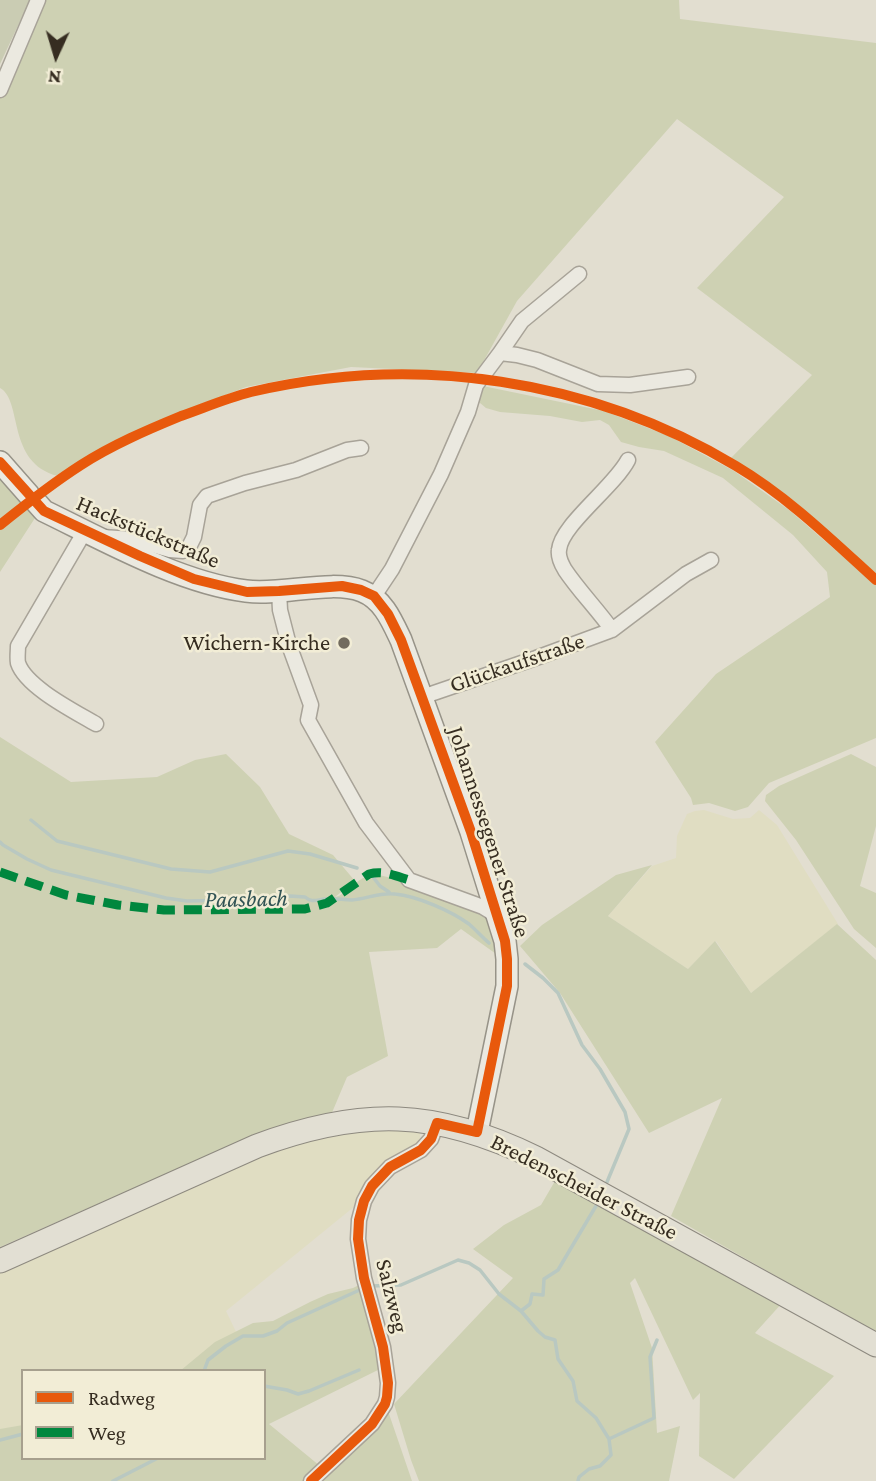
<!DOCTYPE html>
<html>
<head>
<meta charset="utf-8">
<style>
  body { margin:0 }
  #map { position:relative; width:876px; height:1481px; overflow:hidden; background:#e2ded0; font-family:"Crimson Pro",serif }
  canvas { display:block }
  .legend { position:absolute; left:21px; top:1369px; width:245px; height:91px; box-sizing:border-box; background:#f2edd6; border:2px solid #a7a08e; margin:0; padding:9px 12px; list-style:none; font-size:21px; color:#362d21 }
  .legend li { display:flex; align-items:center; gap:14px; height:35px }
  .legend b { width:35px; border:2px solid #a7a08e }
  .north { position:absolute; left:21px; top:21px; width:70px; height:70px; -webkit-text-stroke:5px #f2edd6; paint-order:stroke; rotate:184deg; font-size:19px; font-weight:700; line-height:28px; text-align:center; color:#362d21 }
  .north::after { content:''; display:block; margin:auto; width:24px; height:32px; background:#362d21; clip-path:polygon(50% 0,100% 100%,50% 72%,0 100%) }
</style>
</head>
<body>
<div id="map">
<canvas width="876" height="1481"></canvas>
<ul class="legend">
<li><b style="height:9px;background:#e8590c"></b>Radweg</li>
<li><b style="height:9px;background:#00873e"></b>Weg</li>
</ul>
<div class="north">N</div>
</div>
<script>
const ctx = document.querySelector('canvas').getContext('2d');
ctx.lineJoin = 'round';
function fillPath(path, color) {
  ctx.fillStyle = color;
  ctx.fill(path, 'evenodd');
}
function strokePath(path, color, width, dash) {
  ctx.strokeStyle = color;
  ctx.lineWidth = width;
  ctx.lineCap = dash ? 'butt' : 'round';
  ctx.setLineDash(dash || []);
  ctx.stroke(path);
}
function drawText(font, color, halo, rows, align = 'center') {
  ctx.font = font + ' "Crimson Pro",serif';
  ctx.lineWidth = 5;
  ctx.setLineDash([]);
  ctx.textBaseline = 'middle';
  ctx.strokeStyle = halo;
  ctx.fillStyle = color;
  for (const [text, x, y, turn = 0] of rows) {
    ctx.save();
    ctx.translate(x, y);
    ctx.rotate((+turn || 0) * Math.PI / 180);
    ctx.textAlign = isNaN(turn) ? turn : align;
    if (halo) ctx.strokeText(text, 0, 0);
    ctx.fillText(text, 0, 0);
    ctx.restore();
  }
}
fillPath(new Path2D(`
  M 704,810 L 733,819 L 750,818 L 759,810 L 777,825 L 838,924 L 751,993 L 716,941 L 688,969 L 608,916 L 652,866 L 676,858 L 677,836 L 687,814 L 695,811 Z
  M 388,1128 L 412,1129 L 420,1133 L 420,1143 L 355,1206 L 226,1311 L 238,1336 L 182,1371 L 23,1371 L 23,1434 L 0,1437 L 0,1271 L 214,1174 L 296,1144 L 340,1134 Z`), '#e0ddc2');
fillPath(new Path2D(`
  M 44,0 L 679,0 L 680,19 L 876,43 L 876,575 L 844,545 L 780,491 L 731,458 L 812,375 L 697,288 L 784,197 L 677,119 L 517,301 L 477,373 L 351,367 L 246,387 L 152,424 L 100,451 L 58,476 C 6,463 23,400 0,388 L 0,94 Z
  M 478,385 L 604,411 L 669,436 L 734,471 L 789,510 L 876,585 L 876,738 L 769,783 L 748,807 L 735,811 L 709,803 L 693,805 L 691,798 L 655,742 L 716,674 L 830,597 L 827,572 L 793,535 L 723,478 L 664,451 L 639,447 L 621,442 L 609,425 L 600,420 L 582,422 L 550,416 L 500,412 L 486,408 L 474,398 Z
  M 0,477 L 13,490 L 35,518 L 0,572 Z
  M 0,737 L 71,782 L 157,777 L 195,760 L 226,754 L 260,787 L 289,834 L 333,855 L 355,881 L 335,897 L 339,896 C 348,890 360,877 371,875 C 390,872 469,908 490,917 L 499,956 L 461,929 L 437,948 L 369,952 L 388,1056 L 347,1077 L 331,1115 L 247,1138 L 0,1247 Z
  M 851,754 L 876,767 L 876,826 L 860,886 L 876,893 L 876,948 L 854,929 L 796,840 L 765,801 L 766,795 L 779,786 Z
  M 652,865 L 608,916 L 688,969 L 715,941 L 751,993 L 837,924 L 876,960 L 876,1331 L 825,1304 L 671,1216 L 722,1098 L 649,1133 L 560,993 L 520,946 L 542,925 L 616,875 Z
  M 555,1181 L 783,1302 L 755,1333 L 834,1376 L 734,1479 L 699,1456 L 700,1393 L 693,1400 L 635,1278 L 630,1283 L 652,1348 L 657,1433 L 680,1426 L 669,1481 L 419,1481 L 411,1460 L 394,1404 L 513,1278 L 473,1249 L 504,1225 L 541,1205 Z
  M 361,1284 L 360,1292 L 382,1368 L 269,1424 L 320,1466 L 304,1481 L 0,1481 L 0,1429 L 23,1425 L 23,1458 L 264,1458 L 264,1371 L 180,1371 L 215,1342 L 253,1323 L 273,1321 L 310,1302 L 328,1294 L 353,1288 Z
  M 388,1411 L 412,1481 L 322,1481 L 375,1430 Z`), '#ced1b3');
fillPath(new Path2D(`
  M 0,0 L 30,0 L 0,64 Z`), '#caccb3');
strokePath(new Path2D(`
  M 31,820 L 57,841 L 171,869 L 210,872 L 288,851 L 310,854 L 357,868
  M 0,842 L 3,845 L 27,859 L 51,870 L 166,898 L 187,901 L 234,900 L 290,896 L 305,897 C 312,903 316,900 325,899 C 334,898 343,900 352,900 C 366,899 381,892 395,894 C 417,896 451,911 469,924 C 476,930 482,937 489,943
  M 373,877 L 380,886 L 389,892
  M 525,964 L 543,978 L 558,993 L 582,1045 L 600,1069 L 625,1112 L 629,1129 L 607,1182
  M 371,1286 L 401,1285 L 458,1260 L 469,1263 L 480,1270 L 499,1294 L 521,1311 L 538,1331 L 545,1337 L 555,1340 L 558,1359 L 573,1381 L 577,1401 L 596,1418 L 609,1439 L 611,1455 L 600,1466 L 589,1469 L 579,1477 L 578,1481
  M 521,1311 L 530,1304 L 532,1294 L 543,1295 L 544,1279 L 558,1270 L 596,1206
  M 204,1371 L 208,1360 L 226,1346 L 243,1336 L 263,1336 L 277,1331 L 287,1323 L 364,1288
  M 264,1386 L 287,1390 L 298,1394 L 309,1391 L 359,1370
  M 609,1439 L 654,1418 L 650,1357 L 657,1340
  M 0,1440 L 23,1434
  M 113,1481 L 158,1458`), '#b9c8c1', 3.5);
const street = new Path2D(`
  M 0,90 L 38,0
  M 500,353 L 522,321 L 579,274
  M 85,531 L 18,646 C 18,651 17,658 18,663 C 26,687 74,711 96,724
  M 103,537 L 132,539 L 170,550 L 183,551 L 189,547 L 194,537 L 200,505 L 207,496 L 245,483 L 296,470 L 347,450 L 361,448
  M 279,591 L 280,610 L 289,645 L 311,705 L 308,720 L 366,823 L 409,880 L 483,907 L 496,915
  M 374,596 L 392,569 L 441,474 L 468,412 L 476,385 L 500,353 L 517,355 L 537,360 L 598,384 L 630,385 L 688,377
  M 612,630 C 598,610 579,591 565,570 C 562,565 558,556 559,550 C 561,525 614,487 628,460
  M 422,697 L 536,658 L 612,630 L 686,574 L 711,560
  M 311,1481 L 372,1424 L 385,1404 L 387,1397 L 388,1383 L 383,1347 L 364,1278 L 358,1239 L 359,1220 L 364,1201 L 372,1186 L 390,1167 L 421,1150 L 431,1139 L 437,1123`);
const secondary = new Path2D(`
  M 0,462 L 29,495
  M 36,502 L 44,511 C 104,540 180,583 246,591 C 281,596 331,579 362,591 C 383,599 392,621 401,640 L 471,832 L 505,941 L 507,959 L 507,986 L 477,1132`);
const primary = new Path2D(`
  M 0,1261 L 257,1146 C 362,1107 436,1109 536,1158 L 876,1345`);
strokePath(street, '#a8a398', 17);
strokePath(secondary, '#979388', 24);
strokePath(primary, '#8d897f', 25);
strokePath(street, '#ebe9e0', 14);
strokePath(secondary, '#ebe9e0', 21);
strokePath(primary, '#e2dfd3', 23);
strokePath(new Path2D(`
  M 0,872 L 66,895 L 118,905 L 164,910 L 305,909 L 327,903 L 369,874 C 383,870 396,876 409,880`), '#00873e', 9, [18, 9]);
strokePath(new Path2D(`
  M 0,462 L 44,511 L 140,556 L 194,579 L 247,592 L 279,591 L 342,586 L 361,590 L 374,596 L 388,614 L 401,640 L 471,832 L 505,941 L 507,959 L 507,986 L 477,1132 L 437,1123 L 431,1139 L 421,1150 L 390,1167 L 372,1186 L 364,1201 L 359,1220 L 358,1239 L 364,1278 L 383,1347 L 388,1383 L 387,1397 L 385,1404 L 372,1424 L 311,1481
  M 0,525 C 26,504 53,483 81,465 C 112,445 147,430 181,416 C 204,408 227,398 251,392 C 416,353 591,379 736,466 C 788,497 832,540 876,580`), '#e8590c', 10);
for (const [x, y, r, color] of [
  [344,643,7,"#726b5e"]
]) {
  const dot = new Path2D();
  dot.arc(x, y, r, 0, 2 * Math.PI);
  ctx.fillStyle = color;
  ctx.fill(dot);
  strokePath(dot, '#f2edd6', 2.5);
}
drawText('23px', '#362d21', '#f2edd6', [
  ["Hackstückstraße",148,532,23],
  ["Glückaufstraße",517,663,-19],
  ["Johannessegener Straße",489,832,72],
  ["Bredenscheider Straße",584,1187,27],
  ["Salzweg",392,1296,76]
]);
drawText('23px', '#362d21', '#f2edd6', [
  ["Wichern-Kirche",330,643]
], 'right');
drawText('italic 24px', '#315354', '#f2edd6', [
  ["Paasbach",246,899,-1]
]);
</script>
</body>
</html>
